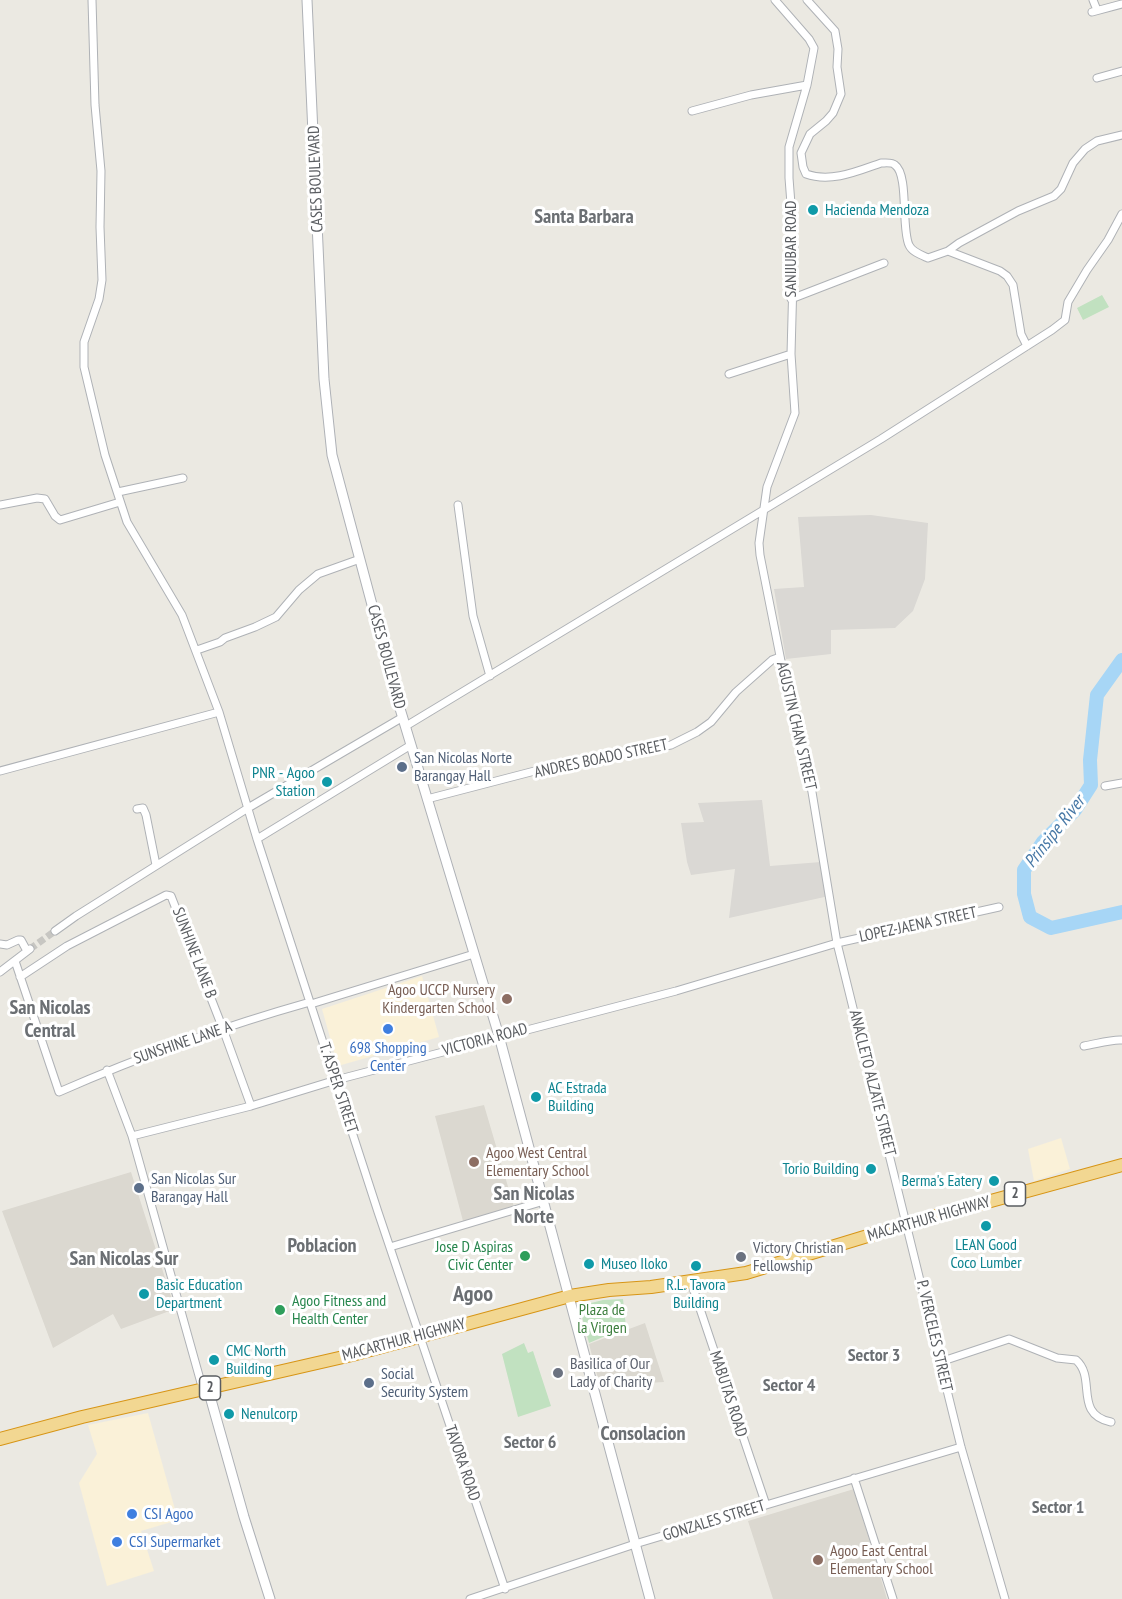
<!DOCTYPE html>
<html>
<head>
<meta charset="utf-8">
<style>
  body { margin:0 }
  canvas { display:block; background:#ebe9e2 }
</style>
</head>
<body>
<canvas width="1122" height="1599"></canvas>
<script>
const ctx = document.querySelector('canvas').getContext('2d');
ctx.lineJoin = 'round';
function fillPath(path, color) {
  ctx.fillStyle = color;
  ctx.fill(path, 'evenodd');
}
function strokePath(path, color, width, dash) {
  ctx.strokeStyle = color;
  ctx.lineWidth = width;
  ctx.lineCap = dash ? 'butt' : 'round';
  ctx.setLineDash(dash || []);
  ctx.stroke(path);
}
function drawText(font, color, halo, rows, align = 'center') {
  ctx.font = font + ' "PT Sans Narrow",sans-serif';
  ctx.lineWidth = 6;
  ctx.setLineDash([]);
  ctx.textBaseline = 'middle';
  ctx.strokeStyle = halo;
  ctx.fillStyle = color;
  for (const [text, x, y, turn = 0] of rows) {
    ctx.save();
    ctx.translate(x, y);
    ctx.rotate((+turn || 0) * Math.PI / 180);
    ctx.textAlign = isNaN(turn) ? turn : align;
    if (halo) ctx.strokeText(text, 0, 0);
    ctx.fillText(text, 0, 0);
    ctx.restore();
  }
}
fillPath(new Path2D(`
  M 422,976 L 439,1037 L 338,1066 L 322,1009 Z
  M 1061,1138 L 1070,1169 L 1034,1181 L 1028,1149 Z
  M 148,1413 L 178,1520 L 141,1531 L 154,1571 L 107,1586 L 79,1483 L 97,1454 L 88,1425 Z`), '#faf1d8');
fillPath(new Path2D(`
  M 871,515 L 928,523 L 925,579 L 913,611 L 895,628 L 831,630 L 831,654 L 786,659 L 774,589 L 804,587 L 798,517 Z
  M 762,800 L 770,866 L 821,862 L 829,896 L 729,918 L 735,869 L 691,875 L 687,862 L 681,823 L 704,822 L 698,803 Z`), '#dad8d4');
fillPath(new Path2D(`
  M 484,1105 L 514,1207 L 463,1221 L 435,1116 Z
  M 131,1172 L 175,1309 L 121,1329 L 113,1314 L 53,1348 L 2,1211 Z
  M 645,1323 L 664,1382 L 600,1386 L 589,1344 Z
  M 854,1489 L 887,1599 L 773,1599 L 748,1521 Z`), '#dbd8d0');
fillPath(new Path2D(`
  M 1102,295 L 1109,307 L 1083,320 L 1077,308 Z
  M 623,1299 L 626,1327 L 589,1343 L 579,1306 L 603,1300 Z
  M 524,1343 L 528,1353 L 533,1351 L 551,1406 L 518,1417 L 502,1354 Z`), '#c1e1c0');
strokePath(new Path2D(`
  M 1122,660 L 1097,695 L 1090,760 L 1091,785 L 1075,810 L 1043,842 L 1024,870 L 1024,894 L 1030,917 L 1051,928 L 1122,912`), '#a7d6f6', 14);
strokePath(new Path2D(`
  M 30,949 L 55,931`), '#c7c6c2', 7, [7, 3.5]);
const street = new Path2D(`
  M 92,0 L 95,105 L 101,171 L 100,227 L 102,280 L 99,299 L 84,342 L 84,367 L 105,455 L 127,522 L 182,615 L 219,712 L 257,839 L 378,1212 L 505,1589
  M 775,0 L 809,39 L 814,48 L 807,85 L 789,147 L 789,178 L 794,243 L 791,354 L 795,413 L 767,487 L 759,543 L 760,555 L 781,661 L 791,695 L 812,792 L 837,943 L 961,1447 L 1005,1599
  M 807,0 L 835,31 L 838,49 L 837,67 L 841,94 L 833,113 L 826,121 L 810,134 L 801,153 L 803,167 L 806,174 C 831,183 858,171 881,163 C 886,163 892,162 895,165 C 909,175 901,228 909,245 C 912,252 921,255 928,258 L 948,251 L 959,243 L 1018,211 L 1054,196 L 1061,189 L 1073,163 L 1085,149 L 1097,141 L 1122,135
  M 1093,0 L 1097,10
  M 1092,12 L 1122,4
  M 1097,78 L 1122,71
  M 692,111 L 751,95 L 807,85
  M 948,251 L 1000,271 L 1007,276 L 1013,285 L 1021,334 L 1027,346
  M 791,299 L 884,263
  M 729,374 L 791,354
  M 118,492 L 183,478
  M 0,505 L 37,498 L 45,499 L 55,516 L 60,520 L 120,502
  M 458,505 L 473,616 L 490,676
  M 197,650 L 220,642 L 225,638 L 255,627 L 276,617 L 299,590 L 318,574 L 360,559
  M 406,726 L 881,439 L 1052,330 L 1065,320 L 1068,302 L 1087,270 L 1108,240 L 1122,214
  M 0,771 L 219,712
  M 1105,786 L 1122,783
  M 427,799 L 550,767 L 671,745 L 697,732 L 711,722 L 736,692 L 772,660 L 780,657
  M 137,809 L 143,808 L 146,815 L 156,865
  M 257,839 L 411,745
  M 55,931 L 76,916 L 248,808 L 403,717
  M 0,944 L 7,945 L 18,940 L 21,940 L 27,951
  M 15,961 L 59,1092 C 141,1056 225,1026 310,1002
  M 0,972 L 30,949
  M 20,977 L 67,946 L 166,895 L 171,896 L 223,1029 L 251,1106
  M 311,1004 L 474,954
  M 1084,1046 C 1096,1044 1112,1039 1122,1040
  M 107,1070 L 132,1136 L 203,1390
  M 132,1136 L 251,1106 L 336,1080 L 676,991 L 837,943 L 999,907
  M 390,1247 L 544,1201
  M 691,1282 L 766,1505
  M 940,1362 L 1009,1339 L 1057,1358 L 1076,1360 C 1097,1378 1073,1414 1111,1422
  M 854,1478 L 893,1599
  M 470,1599 L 635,1544 L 961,1447`);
const secondary = new Path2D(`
  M 307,0 L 324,379 L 332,455 L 398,702 L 499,1036 L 650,1599
  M 208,1389 L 244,1517 L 270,1599`);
const highway = new Path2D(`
  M 0,1439 L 82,1417 L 352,1355 L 570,1296 L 609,1290 L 651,1287 L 746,1273 L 907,1224 L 1122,1165`);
strokePath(street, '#afb2b6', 9);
strokePath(secondary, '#aeb1b6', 11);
strokePath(highway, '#d79516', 14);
strokePath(street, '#fff', 7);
strokePath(secondary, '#fff', 9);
strokePath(highway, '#f2d792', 12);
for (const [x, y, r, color] of [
  [813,210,6,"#0f9aa8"],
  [402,767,6,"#5c6f8a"],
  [327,782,6,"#0f9aa8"],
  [507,999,6,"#8d6e63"],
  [388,1029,6,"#3f7fe0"],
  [536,1097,6,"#0f9aa8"],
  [474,1162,6,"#8d6e63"],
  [871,1169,6,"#0f9aa8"],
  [994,1181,6,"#0f9aa8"],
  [139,1188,6,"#5c6f8a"],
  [986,1226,6,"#0f9aa8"],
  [525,1256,6,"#2e9e5b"],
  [741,1257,6,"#6b7280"],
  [589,1264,6,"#0f9aa8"],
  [696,1266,6,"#0f9aa8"],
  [144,1294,6,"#0f9aa8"],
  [280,1310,6,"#2e9e5b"],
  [214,1360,6,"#0f9aa8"],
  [558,1373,6,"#6b7280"],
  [369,1383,6,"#5c6f8a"],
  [229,1414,6,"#0f9aa8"],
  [132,1514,6,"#3f7fe0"],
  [117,1542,6,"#3f7fe0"],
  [818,1560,6,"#8d6e63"]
]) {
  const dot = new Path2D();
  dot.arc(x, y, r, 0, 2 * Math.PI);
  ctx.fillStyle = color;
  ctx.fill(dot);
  strokePath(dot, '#fff', 2);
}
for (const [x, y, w] of [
  [1015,1194,21],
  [210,1388,21]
]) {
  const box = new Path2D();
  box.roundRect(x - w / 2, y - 12, w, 24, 4.5);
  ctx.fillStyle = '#fff';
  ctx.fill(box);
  strokePath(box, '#5a5d61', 1.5);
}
drawText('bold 15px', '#5a5d61', null, [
  ["2",1015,1194],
  ["2",210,1388]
]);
drawText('16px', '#5a5d61', '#fff', [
  ["CASES BOULEVARD",316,179,-92],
  ["SANIJUBAR ROAD",791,249,-90],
  ["CASES BOULEVARD",386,657,75],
  ["AGUSTIN CHAN STREET",796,726,77],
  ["ANDRES BOADO STREET",601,759,-12],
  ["LOPEZ-JAENA STREET",918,925,-12],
  ["SUNHINE LANE B",194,953,69],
  ["VICTORIA ROAD",485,1040,-15],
  ["SUNSHINE LANE A",183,1043,-19],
  ["ANACLETO ALZATE STREET",872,1083,76],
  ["T. ASPER STREET",338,1088,72],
  ["MACARTHUR HIGHWAY",929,1219,-16],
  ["P. VERCELES STREET",934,1336,77],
  ["MACARTHUR HIGHWAY",404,1340,-15],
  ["MABUTAS ROAD",728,1394,72],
  ["TAVORA ROAD",462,1463,71],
  ["GONZALES STREET",714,1521,-17]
]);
drawText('16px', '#0d838f', '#fff', [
  ["Hacienda Mendoza",825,210],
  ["PNR - Agoo",315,773,"right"],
  ["Station",315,791,"right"],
  ["AC Estrada",548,1088],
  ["Building",548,1106],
  ["Torio Building",859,1169,"right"],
  ["Berma's Eatery",982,1181,"right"],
  ["LEAN Good",986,1245,"center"],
  ["Coco Lumber",986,1263,"center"],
  ["Museo Iloko",601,1264],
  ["Basic Education",156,1285],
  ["Department",156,1303],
  ["R.L. Tavora",696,1285,"center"],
  ["Building",696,1303,"center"],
  ["CMC North",226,1351],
  ["Building",226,1369],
  ["Nenulcorp",241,1414]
], 'left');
drawText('16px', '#4e5e75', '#fff', [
  ["San Nicolas Norte",414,758],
  ["Barangay Hall",414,776],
  ["San Nicolas Sur",151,1179],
  ["Barangay Hall",151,1197],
  ["Social",381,1374],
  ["Security System",381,1392]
], 'left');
drawText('16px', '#785e54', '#fff', [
  ["Agoo UCCP Nursery",495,990,"right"],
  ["Kindergarten School",495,1008,"right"],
  ["Agoo West Central",486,1153],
  ["Elementary School",486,1171],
  ["Agoo East Central",830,1551],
  ["Elementary School",830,1569]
], 'left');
drawText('16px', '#366cbe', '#fff', [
  ["698 Shopping",388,1048,"center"],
  ["Center",388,1066,"center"],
  ["CSI Agoo",144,1514],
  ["CSI Supermarket",129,1542]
], 'left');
drawText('16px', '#27864d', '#fff', [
  ["Jose D Aspiras",513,1247],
  ["Civic Center",513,1265],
  ["Agoo Fitness and",292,1301,"left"],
  ["Health Center",292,1319,"left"]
], 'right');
drawText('16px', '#5b616d', '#fff', [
  ["Victory Christian",753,1248],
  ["Fellowship",753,1266],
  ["Basilica of Our",570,1364],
  ["Lady of Charity",570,1382]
], 'left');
drawText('16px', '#3c7e3d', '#fff', [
  ["Plaza de",602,1310],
  ["la Virgen",602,1328]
]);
drawText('italic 18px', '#4778a6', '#fff', [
  ["Prinsipe River",1055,832,-52]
]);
drawText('bold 18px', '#6b6f73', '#fff', [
  ["Sector 3",874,1356],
  ["Sector 4",789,1386],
  ["Sector 6",530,1443],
  ["Sector 1",1058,1508]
]);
drawText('bold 20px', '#6b6f73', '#fff', [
  ["Santa Barbara",584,217],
  ["San Nicolas",50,1008],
  ["Central",50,1031],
  ["San Nicolas",534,1194],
  ["Norte",534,1217],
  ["Poblacion",322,1246],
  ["San Nicolas Sur",124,1259],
  ["Consolacion",643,1434]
]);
drawText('bold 22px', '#6b6f73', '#fff', [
  ["Agoo",473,1295]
]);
</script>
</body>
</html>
